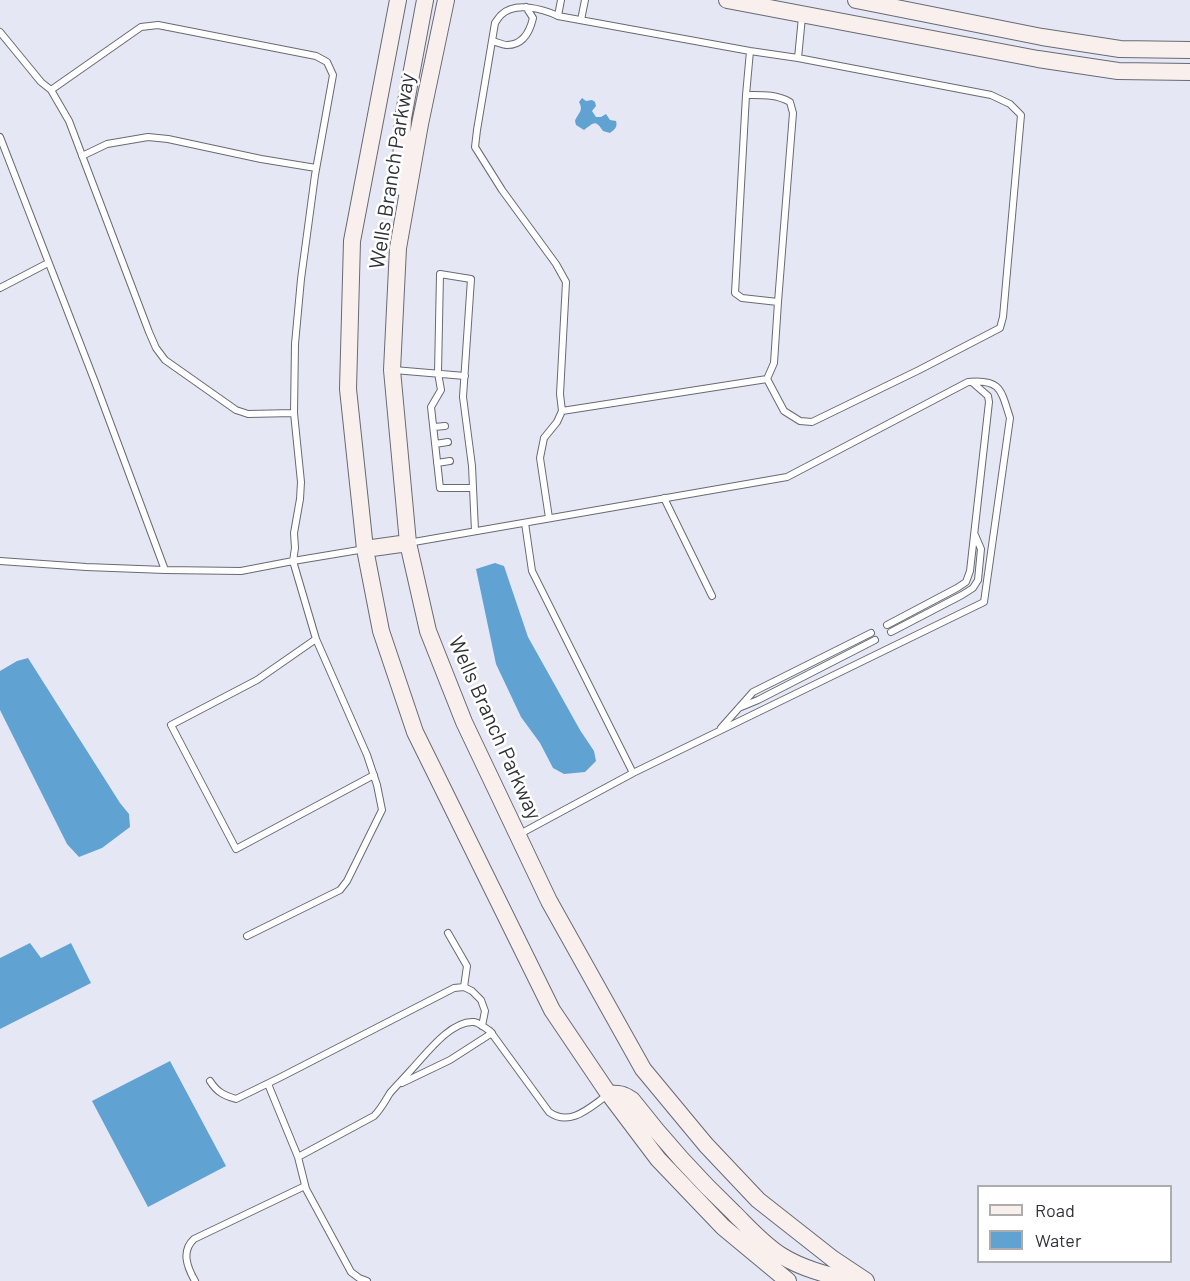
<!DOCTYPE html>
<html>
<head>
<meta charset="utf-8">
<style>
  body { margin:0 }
  #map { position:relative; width:1190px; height:1281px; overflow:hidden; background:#e5e8f4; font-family:Barlow,sans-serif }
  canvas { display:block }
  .legend { position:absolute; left:977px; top:1185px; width:195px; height:78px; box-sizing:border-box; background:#fff; border:2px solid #adadaf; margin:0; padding:8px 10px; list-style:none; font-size:18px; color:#313237 }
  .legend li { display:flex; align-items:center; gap:12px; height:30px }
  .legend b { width:30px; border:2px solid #adadaf }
</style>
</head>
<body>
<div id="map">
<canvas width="1190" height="1281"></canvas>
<ul class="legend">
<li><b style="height:8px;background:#f9f0ee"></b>Road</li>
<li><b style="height:16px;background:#60a2d2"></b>Water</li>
</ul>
</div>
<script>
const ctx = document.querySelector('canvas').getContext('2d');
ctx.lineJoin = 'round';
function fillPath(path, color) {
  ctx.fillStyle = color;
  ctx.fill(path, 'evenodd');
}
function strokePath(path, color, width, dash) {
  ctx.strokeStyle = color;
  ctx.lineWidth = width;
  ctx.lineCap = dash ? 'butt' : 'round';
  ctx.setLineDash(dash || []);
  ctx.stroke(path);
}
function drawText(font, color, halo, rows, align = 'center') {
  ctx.font = font + ' Barlow,sans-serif';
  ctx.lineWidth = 5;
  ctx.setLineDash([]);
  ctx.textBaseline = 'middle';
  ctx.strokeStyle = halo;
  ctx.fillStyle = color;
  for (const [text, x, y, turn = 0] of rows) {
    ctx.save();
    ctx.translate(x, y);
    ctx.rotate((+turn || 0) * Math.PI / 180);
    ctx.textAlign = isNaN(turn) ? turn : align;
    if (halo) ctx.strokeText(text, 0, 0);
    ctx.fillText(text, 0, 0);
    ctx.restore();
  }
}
fillPath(new Path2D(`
  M 582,98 L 586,101 L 592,100 L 595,102 L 596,106 L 592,111 L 596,117 L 601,117 L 606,114 L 610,120 L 616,121 C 618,127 614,130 610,133 L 603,131 C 595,119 594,123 584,130 L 576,125 L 575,121 C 578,113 584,111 579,102 Z
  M 495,563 L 504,566 L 528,637 L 580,730 L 594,751 L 596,761 L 585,772 L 564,774 L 553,768 L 540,743 L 521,717 L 496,664 L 476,569 Z
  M 28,658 L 120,803 L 129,814 L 130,827 L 102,848 L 79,857 L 67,844 L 0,710 L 0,671 L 17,661 Z
  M 30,943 L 41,958 L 71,943 L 91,983 L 0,1029 L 0,958 Z
  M 170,1061 L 226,1166 L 148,1207 L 92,1101 Z`), '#60a2d2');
const service = new Path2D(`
  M 558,16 L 561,0
  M 581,20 L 585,0
  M 0,32 L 41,82 L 51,90 L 69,121 L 149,332 L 156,348 L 165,360 L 236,410 L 248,414 L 294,413
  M 492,41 C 497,42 503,45 507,45 C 523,45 530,31 533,18 L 526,7
  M 750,51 L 746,95 L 735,293 L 742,298 L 778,302 L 774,363 L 767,379
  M 798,58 L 802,17
  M 746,95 C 762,95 776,94 790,102 L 793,113 L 778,302
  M 0,137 L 95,382 L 165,570 L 241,571 L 293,561 L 295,548 L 294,533 L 300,499 L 301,482 L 294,413 L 295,344 L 301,279 L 315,175 L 333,75 L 327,62 L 316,56 L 158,25 L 141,27 L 51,90
  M 82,156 L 107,144 L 148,137 L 168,139 L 261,159 L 316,168
  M 0,288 L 48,263
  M 394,370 L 465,376
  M 434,427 L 445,426
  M 435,444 L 448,442
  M 437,463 L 450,461
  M 473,488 L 440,488 L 431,407 L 441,390 L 438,373 L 440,274 L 471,279 L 463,397 L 472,466 L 475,531
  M 664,498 L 712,596
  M 549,518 L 540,458 L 544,438 L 557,422 L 562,411 L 767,379 L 784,411 L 800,421 L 812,422 L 919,370 L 1000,328 L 1003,317 L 1021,115 L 1010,104 L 991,95 L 798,58 L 750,51 L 558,16 C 543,9 515,1 501,15 C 499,17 497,20 495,23 L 477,130 L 475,147 L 502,190 L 556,264 L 566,282 L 560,394 L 562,411
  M 525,523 L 532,571 L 633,773
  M 408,543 L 787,477 L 968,382 C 1001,379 1001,390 1010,418 L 984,602 L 633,773 L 518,835
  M 0,561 L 86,567 L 165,570
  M 887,625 L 957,588 L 966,582 L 970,571 L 989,402 L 988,396 L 972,382
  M 891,632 L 962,595 L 973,588 L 978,580 L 981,549 L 975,535
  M 316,639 L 257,680 L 171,725 L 236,849 L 374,775
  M 741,707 L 758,700 L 875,640
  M 721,728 L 753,692 L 871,633
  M 448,933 L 467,966 L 464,987
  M 247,936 L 340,890 L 347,881 L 382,810 L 377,785 L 367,755 L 316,639 L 293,561 L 365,549
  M 210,1081 C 217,1092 223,1095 236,1099 L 279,1078 L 454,988 L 464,987 L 472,991 L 481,1000 L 485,1011 L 482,1026
  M 402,1083 L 450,1060 L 492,1033
  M 268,1084 L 298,1157
  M 195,1281 C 187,1267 181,1251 194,1239 L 305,1186
  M 367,1281 L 359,1278 L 351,1272 L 306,1189 L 298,1157 L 374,1116 C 381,1109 385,1101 390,1093 C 397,1085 405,1077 412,1069 C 426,1054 451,1020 474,1022 C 480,1023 485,1028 490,1031 L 549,1112 C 571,1128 591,1106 609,1094`);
const secondary = new Path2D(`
  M 398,0 L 352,241 L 348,389 L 365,549 L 381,631 L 415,732 L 552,1010 L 606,1090 L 658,1159 L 723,1227 L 788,1281
  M 446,0 L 420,124 L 398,248 L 392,370 L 408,543 L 428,631 L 464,722 L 549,901 L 643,1069 L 706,1145 L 758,1200 L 833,1259 L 866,1281
  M 727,0 L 1038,59 L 1118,71 L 1190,72
  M 856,0 L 1042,37 L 1120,49 L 1190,50
  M 400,187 L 403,118 L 425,0
  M 365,549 L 408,543
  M 609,1094 C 618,1093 624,1094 632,1100 C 663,1140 697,1178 734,1213 C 749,1228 764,1245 782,1256 C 803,1269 828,1275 852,1281`);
strokePath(service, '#686a74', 8);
strokePath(secondary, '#686a74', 18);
strokePath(service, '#fff', 6);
strokePath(secondary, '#f9f0ee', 16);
drawText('21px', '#313237', '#fff', [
  ["Wells Branch Parkway",392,171,-81],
  ["Wells Branch Parkway",495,728,66]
]);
</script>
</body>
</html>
